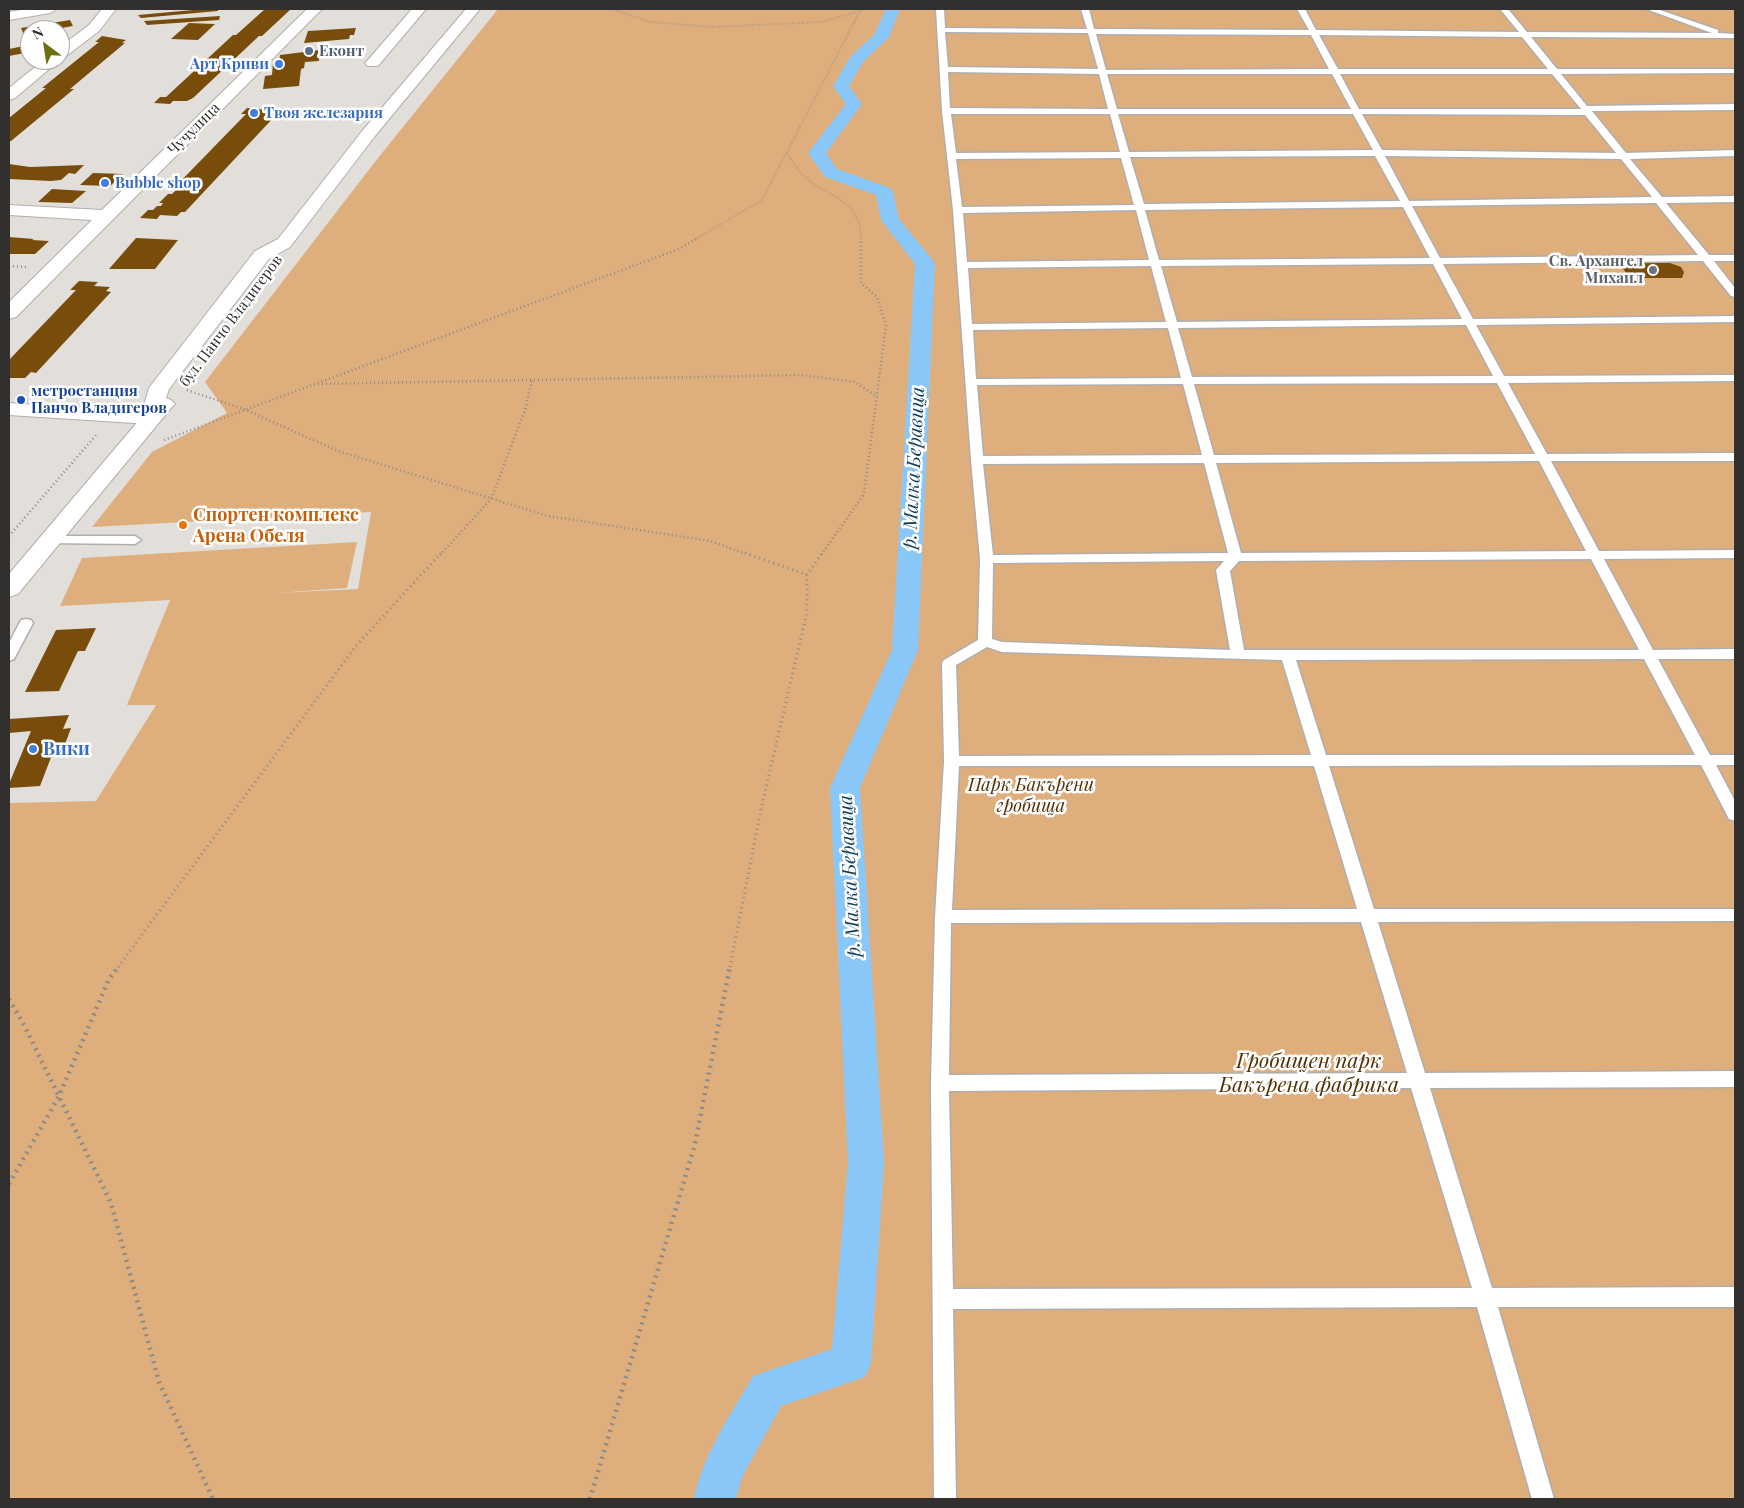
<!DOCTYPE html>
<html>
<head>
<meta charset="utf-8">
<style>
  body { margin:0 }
  #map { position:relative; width:1744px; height:1508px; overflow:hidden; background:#e2dfdb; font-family:"Playfair Display",serif }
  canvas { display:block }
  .frame { position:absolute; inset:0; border:10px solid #31302f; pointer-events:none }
  .north { position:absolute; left:20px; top:20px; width:50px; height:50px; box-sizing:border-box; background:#fff; border:1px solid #adacac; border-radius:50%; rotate:329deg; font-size:14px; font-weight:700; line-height:20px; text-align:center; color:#31302f }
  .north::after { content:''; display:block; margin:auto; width:18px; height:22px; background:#6d6f11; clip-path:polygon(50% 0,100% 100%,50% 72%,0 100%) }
</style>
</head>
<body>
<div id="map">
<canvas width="1744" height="1508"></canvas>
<div class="frame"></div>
<div class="north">N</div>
</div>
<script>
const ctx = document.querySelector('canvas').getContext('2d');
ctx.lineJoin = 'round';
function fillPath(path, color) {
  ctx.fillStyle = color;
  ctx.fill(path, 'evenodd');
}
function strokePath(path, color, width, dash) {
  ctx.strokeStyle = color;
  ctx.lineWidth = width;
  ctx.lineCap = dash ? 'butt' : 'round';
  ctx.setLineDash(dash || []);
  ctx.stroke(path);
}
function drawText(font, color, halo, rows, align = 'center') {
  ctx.font = font + ' "Playfair Display",serif';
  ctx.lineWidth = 5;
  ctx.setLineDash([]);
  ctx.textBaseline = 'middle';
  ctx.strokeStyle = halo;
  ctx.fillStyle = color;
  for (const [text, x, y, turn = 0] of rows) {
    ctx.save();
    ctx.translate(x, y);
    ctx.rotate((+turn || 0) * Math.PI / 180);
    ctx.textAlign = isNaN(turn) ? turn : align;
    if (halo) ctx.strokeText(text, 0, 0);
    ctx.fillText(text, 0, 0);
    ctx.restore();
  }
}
fillPath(new Path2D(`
  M 498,9 L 1735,9 L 1735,1499 L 9,1499 L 9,803 L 96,801 L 156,705 L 127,705 L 170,600 L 60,606 L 82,558 L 357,542 L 347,588 L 276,593 L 358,589 L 371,512 L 92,527 L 152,452 L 227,413 L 205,382 L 378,158 Z`), '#deae7d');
fillPath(new Path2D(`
  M 886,9 L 900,9 L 889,37 L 863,62 L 849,86 L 862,104 L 826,153 L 837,169 L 890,188 L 893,192 L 899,219 L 935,263 L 918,650 L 860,788 L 884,1163 L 871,1363 L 865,1377 L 781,1406 L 742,1477 L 736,1499 L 694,1499 C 703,1454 730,1416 753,1376 L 832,1349 L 848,1163 L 830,788 L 892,650 L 915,264 L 881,220 L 876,195 L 825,177 L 808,153 L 846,104 L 833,86 L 851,56 L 874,35 Z`), '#8ac7f9');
fillPath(new Path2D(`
  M 204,9 L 218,9 L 218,11 L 141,18 L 138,15 Z
  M 265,9 L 291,9 L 262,36 L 259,36 L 193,98 L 187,101 L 173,101 L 170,104 L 154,103 L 160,97 L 166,97 L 233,35 L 236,35 Z
  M 220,16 L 219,20 L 147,25 L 144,21 Z
  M 70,20 L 73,26 L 50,30 L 30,30 L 30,34 L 24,35 L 21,28 Z
  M 189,23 L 215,24 L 198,40 L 171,39 Z
  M 356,28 L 354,35 L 350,35 L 349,39 L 304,43 L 308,31 Z
  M 102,36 L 126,40 L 122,43 L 125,43 L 70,89 L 74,89 L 11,141 L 9,141 L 9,118 L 46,88 L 42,88 L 99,42 L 95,42 Z
  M 29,45 L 30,52 L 9,56 L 9,49 Z
  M 320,50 L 319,61 L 305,62 L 304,68 L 301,69 L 299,86 L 263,89 L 265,76 L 272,75 L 273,63 L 279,62 L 280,55 Z
  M 247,108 L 276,111 L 272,115 L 276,115 L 185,212 L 181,212 L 177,216 L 160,215 L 157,219 L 140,218 L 148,210 L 153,210 L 157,206 L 161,206 L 163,203 L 159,203 L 168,194 L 172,194 L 176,190 L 172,190 L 246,114 L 241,114 Z
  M 9,164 L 30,167 L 84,165 L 75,174 L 69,173 L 61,180 L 51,181 L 9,179 Z
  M 93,173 L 123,174 L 110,186 L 80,185 Z
  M 52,189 L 86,191 L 72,203 L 38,202 Z
  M 9,237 L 34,239 L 32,240 L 49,241 L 35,254 L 9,254 Z
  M 136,238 L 178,240 L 155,269 L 109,269 Z
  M 1625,263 L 1670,263 L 1681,267 L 1684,272 L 1682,278 L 1636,278 L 1626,273 L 1622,267 Z
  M 79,281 L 98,282 L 94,286 L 110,287 L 106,291 L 111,292 L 36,373 L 31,372 L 25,378 L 9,378 L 9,360 L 76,290 L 70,290 Z
  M 96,628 L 85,651 L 78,651 L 59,691 L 25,692 L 56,630 Z
  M 69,715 L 63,729 L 71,728 L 64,747 L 55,747 L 40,786 L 9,788 L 9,784 L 31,731 L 9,733 L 9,719 Z`), '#784c0a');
const lane = new Path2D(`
  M 936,9 L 944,9 L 945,28 L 1087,29 L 1081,9 L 1089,9 L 1094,29 L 1309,30 L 1297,9 L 1305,9 L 1316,30 L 1519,32 L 1500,9 L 1508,9 L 1527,32 L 1712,33 L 1646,9 L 1657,9 L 1718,30 L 1718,33 L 1735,34 L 1735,38 L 1531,37 L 1557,69 L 1735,69 L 1735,73 L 1561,74 L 1587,106 L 1735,104 L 1735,110 L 1592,111 L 1626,153 L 1735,150 L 1735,156 L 1630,159 L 1662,197 L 1735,196 L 1735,202 L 1666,203 L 1709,255 L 1735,255 L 1735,261 L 1714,261 L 1735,288 L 1735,297 L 1731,296 L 1703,261 L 1443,264 L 1473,319 L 1735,316 L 1735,322 L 1476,325 L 1504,376 L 1735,375 L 1735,381 L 1508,383 L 1547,454 L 1735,453 L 1735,461 L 1551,461 L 1599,551 L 1735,550 L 1735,558 L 1604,559 L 1653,650 L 1735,649 L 1735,659 L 1658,659 L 1710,755 L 1735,755 L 1735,765 L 1716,765 L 1735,801 L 1735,821 L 1729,819 L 1701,765 L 1329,766 L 1374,909 L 1735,909 L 1735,921 L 1378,922 L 1425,1073 L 1735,1071 L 1735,1087 L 1430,1088 L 1492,1288 L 1735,1287 L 1735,1307 L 1498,1307 L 1554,1499 L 1532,1499 L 1477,1307 L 953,1309 L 956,1499 L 934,1499 L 931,1083 L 935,917 L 944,761 L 942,663 L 944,660 L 978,640 L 980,559 L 971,460 L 953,210 L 942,111 ZM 945,32 L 1088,33 L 1098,69 L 948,67 ZM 1096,34 L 1311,35 L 1329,69 L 1106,70 ZM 1319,35 L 1522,37 L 1548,69 L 1338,69 ZM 948,72 L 1099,74 L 1108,109 L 950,108 ZM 1107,74 L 1332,74 L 1351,109 L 1117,109 ZM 1340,74 L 1552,74 L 1581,109 L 1359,109 ZM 951,114 L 1110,114 L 1120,152 L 956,153 ZM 1118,114 L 1353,114 L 1373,150 L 1129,152 ZM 1362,114 L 1585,115 L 1616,153 L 1382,150 ZM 1375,156 L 1400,201 L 1144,204 L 1130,157 ZM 1385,156 L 1621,159 L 1652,197 L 1409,201 ZM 1121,158 L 1134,205 L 962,207 L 956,159 ZM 1656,203 L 1698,255 L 1440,258 L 1412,206 ZM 1403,207 L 1430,258 L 1159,260 L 1145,210 ZM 1136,210 L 1149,260 L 967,262 L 963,213 ZM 1433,264 L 1462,319 L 1177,322 L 1161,266 ZM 1151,266 L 1166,322 L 972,324 L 968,268 ZM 1466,325 L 1493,376 L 1192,377 L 1178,328 ZM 1168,328 L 1181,378 L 976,379 L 973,330 ZM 1497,383 L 1535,454 L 1214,455 L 1194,384 ZM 1183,384 L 1202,455 L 983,456 L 977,385 ZM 1539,461 L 1586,551 L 1241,553 L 1216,463 ZM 1204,463 L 1228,553 L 993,555 L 983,464 ZM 1591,559 L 1639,650 L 1244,650 L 1230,571 L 1239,561 ZM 1224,561 L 1216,570 L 1230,650 L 1002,642 L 992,639 L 993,563 ZM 987,647 L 1002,652 L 1282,660 L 1311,755 L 959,756 L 956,665 ZM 1644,659 L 1695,755 L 1326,755 L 1296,660 ZM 959,766 L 1314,766 L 1357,909 L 952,910 ZM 1361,922 L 1407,1073 L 949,1075 L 951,923 ZM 1411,1088 L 1472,1288 L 953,1289 L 949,1091 Z
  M 49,536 L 135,536 L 141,540 L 135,544 L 44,543 L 43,540 L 44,537 Z
  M 26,619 L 31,620 L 33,623 L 14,659 L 9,661 L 9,643 L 21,620 Z`);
const street = new Path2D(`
  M 27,9 L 57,9 L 50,13 L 9,20 L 9,12 Z
  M 102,9 L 116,9 L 99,31 L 65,57 L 60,58 L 60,47 L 89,25 Z
  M 307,9 L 322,9 L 16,317 L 9,319 L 9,302 L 92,220 L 9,215 L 9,205 L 102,210 Z
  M 412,9 L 426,9 L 378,66 L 368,66 L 365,63 L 368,60 Z
  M 44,60 L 60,60 L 15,98 L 9,100 L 9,88 Z
  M 9,403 L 150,412 L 158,413 L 161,418 L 158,423 L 150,424 L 9,415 Z`);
const secondary = new Path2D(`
  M 466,9 L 480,9 L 375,136 L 290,247 L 269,259 L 169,389 L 166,398 L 171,400 L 175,404 L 171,408 L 18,594 L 9,597 L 9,574 L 140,419 L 149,388 L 152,384 L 255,251 L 278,239 L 363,130 Z`);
strokePath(lane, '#b1aeab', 3);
strokePath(street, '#b1aeab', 2);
strokePath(secondary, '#b1aeab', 2);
strokePath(new Path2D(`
  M 612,9 L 650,22 L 714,27 L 820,22 L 861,11
  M 787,153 C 791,159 795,167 801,173 C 824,197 861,197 861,240
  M 694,240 L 762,200 L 861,9`), '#8c8a87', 2, [0.5, 2]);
strokePath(new Path2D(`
  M 9,266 L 26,267
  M 318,384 L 803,375 L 855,382 L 877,397
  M 187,390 L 246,410 L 338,451 L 548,516 L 710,541 L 749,555
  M 164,440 L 679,249 L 696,239
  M 9,536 L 97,434
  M 440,555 L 491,499 L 525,410 L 532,380
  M 821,555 L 864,494 L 886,325 L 877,297 L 861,283 L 861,239`), '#8c8a87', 2.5, [1, 3]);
strokePath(new Path2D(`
  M 745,553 L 807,575
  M 118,967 L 356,646 L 441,553
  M 730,967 L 761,809 L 807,612 L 807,575 L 822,553`), '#8c8a87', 3, [1, 4]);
strokePath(new Path2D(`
  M 9,999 L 24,1025 L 111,1203 L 159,1382 L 213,1499
  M 9,1184 L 59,1096 L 109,979 L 119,966
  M 590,1499 L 695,1144 L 730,966`), '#8c8a87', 4.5, [2, 5]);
fillPath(lane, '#fff');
fillPath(street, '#fff');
fillPath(secondary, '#fff');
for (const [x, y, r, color] of [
  [309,51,5,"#5c6f8a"],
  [279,64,5,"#3f7fe0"],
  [254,113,5,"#3f7fe0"],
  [105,183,5,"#3f7fe0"],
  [1653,270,5,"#6b7280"],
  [21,400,5,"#1a4fb4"],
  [183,525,5,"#e8710a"],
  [33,749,5,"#3f7fe0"]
]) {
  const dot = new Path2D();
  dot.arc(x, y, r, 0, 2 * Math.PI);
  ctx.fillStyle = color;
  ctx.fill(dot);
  strokePath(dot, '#fff', 2);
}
drawText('bold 15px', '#4e5e75', '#fff', [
  ["Еконт",319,51]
], 'left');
drawText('bold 15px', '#366cbe', '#fff', [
  ["Арт Криви",269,64,"right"],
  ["Твоя железария",264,113],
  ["Bubble shop",115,183]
], 'left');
drawText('15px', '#31302f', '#fff', [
  ["Чучулица",194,129,-45],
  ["бул. Панчо Владигеров",231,321,-53]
]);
drawText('bold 15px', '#5b616d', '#fff', [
  ["Св. Архангел",1643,261],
  ["Михаил",1643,278]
], 'right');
drawText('bold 15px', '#164399', '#fff', [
  ["метростанция",31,391],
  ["Панчо Владигеров",31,408]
], 'left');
drawText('bold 18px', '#c56008', '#fff', [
  ["Спортен комплекс",193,515],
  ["Арена Обеля",193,536]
], 'left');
drawText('bold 18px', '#366cbe', '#fff', [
  ["Вики",43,749]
], 'left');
drawText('italic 18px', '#533002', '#fff', [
  ["Парк Бакърени",1031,785],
  ["гробища",1031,806]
]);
drawText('italic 19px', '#0d3c5c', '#fff', [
  ["р. Малка Беравица",914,468,-87],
  ["р. Малка Беравица",850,876,-93]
]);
drawText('italic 21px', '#533002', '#fff', [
  ["Гробищен парк",1309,1061],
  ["Бакърена фабрика",1309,1085]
]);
</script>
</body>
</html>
